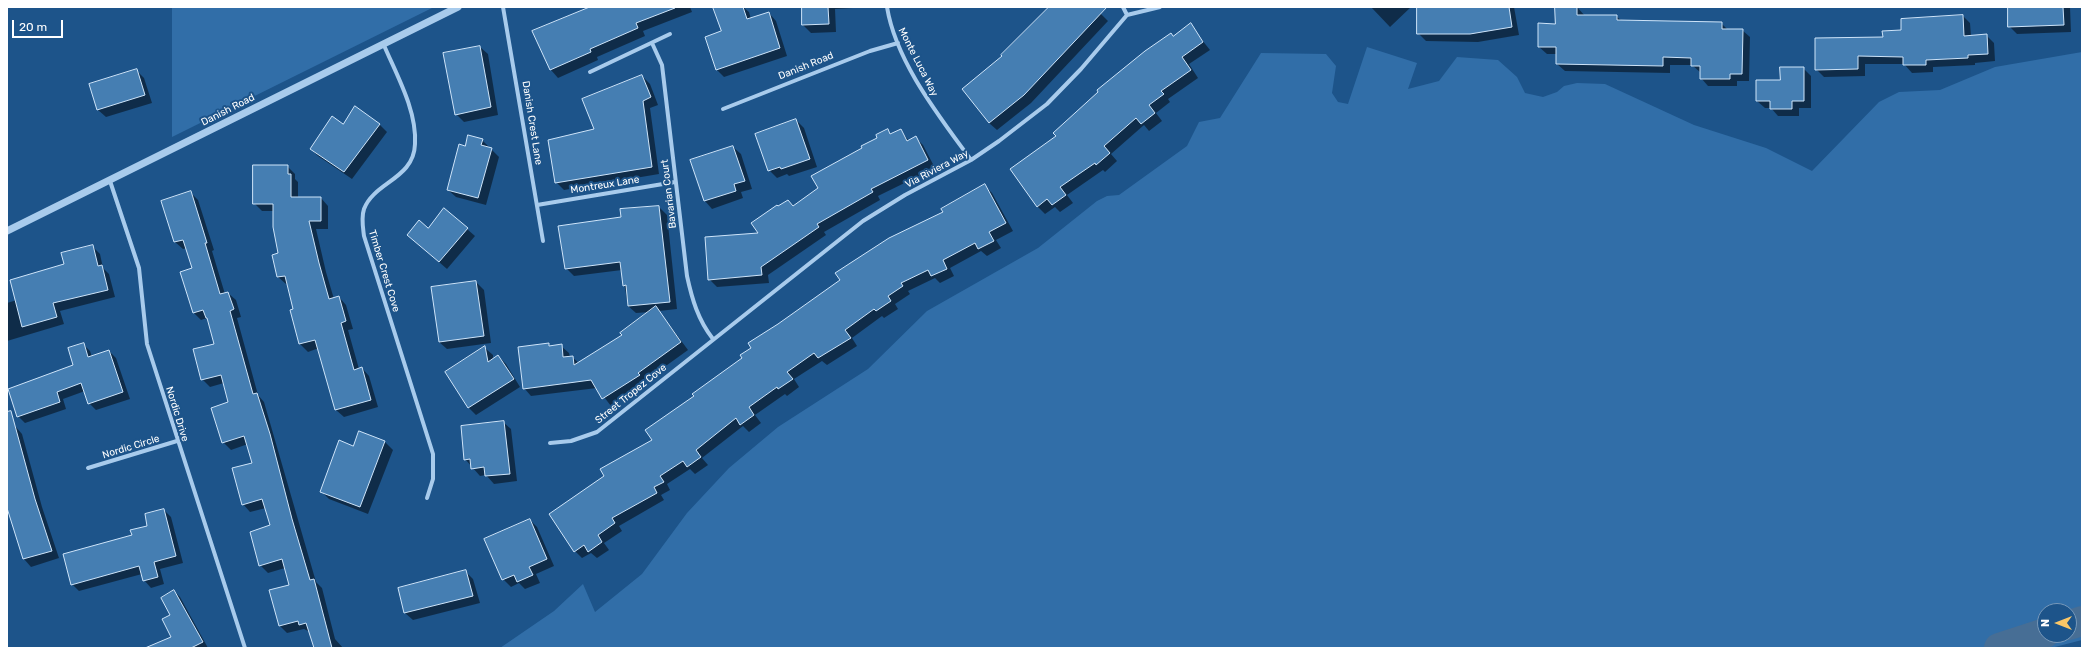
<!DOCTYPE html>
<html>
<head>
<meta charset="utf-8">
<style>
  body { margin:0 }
  #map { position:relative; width:2089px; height:655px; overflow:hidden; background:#1d548a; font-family:Rubik,sans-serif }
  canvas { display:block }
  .frame { position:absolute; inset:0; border:8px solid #fff; pointer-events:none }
  .north { position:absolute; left:2037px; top:603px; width:40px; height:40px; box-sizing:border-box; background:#1d548a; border:1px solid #7798b9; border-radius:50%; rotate:270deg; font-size:11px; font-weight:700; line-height:16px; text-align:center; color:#fff }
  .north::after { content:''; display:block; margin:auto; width:14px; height:18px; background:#fbc767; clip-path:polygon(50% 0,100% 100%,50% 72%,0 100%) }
  .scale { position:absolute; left:12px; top:20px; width:51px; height:18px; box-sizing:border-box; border:2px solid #fff; border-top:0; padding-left:5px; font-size:12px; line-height:14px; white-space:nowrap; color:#fff; -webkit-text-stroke:3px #1d548a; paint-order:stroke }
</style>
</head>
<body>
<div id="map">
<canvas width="2089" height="655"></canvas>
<div class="frame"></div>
<div class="north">N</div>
<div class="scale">20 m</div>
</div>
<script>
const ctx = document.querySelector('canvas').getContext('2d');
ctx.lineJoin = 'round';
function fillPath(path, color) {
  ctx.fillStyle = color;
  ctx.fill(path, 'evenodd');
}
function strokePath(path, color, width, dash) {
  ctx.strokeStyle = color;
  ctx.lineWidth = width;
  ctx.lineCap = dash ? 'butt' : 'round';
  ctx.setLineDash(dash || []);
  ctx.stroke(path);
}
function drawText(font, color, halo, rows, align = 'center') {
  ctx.font = font + ' Rubik,sans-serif';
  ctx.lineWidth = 4;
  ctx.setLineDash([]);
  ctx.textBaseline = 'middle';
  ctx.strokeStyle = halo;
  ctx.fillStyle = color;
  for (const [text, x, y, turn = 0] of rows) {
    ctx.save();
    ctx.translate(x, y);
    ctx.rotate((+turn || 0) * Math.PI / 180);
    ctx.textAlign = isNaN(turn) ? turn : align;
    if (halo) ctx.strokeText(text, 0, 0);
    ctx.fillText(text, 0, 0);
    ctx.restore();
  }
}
fillPath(new Path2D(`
  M 172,7 L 434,7 L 172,137 Z
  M 1367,47 L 1417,63 L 1408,89 L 1439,81 L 1457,57 L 1498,60 L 1517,77 L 1525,93 L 1543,97 L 1557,92 L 1564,86 L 1577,83 L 1605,84 L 1694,125 L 1766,148 L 1812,171 L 1879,102 L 1899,92 L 1940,90 L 1995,67 L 2082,52 L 2082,640 L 2051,648 L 500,648 L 554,611 L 583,584 L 595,612 L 642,574 L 687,513 L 729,468 L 778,427 L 868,369 L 927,311 L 1038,248 L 1097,201 L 1107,196 L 1119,195 L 1187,146 L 1199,122 L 1220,118 L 1261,53 L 1326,54 L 1336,66 L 1332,93 L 1338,102 L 1348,104 ZM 2045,611 L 2069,611 L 2069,635 L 2045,635 Z`), '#316ea8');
fillPath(new Path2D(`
  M 593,7 L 690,7 L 692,12 L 643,31 L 645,36 L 597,57 L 598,60 L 558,78 L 551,70 L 534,31 Z
  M 734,7 L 743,7 L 749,12 L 751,19 L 769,13 L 776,21 L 787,56 L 724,77 L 716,69 L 722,32 Z
  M 803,7 L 853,7 L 853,8 L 835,9 L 836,32 L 811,33 L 803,25 Z
  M 1051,7 L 1094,7 L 1108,21 L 1031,103 L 997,130 L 989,123 L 1004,56 Z
  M 1371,7 L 1411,7 L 1390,27 Z
  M 1418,7 L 1514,7 L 1519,35 L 1478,42 L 1426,41 L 1418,33 Z
  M 1556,7 L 1577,7 L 1585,16 L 1616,16 L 1622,21 L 1721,23 L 1728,30 L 1742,30 L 1750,37 L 1749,81 L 1737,81 L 1737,86 L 1708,86 L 1701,78 L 1701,73 L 1692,65 L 1670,65 L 1670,73 L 1565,71 L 1557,64 L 1557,54 L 1547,54 L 1539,47 L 1556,25 Z
  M 2009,7 L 2070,7 L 2071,32 L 2017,34 L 2009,26 Z
  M 1963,16 L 1970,23 L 1971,36 L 1986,35 L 1994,43 L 1995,61 L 1975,63 L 1975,65 L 1933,67 L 1933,72 L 1912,73 L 1904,64 L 1865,64 L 1865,76 L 1824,77 L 1816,69 L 1884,38 Z
  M 1190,25 L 1210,50 L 1189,64 L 1198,78 L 1168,99 L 1170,102 L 1156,113 L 1162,121 L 1149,131 L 1144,125 L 1111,154 L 1117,161 L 1105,172 L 1103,170 L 1067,195 L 1073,203 L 1060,212 L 1055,207 L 1045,214 L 1037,206 L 1057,136 L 1173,37 Z
  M 480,47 L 488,54 L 498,115 L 464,122 L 456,114 Z
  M 1803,68 L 1811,76 L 1811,108 L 1799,108 L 1799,116 L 1778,116 L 1771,108 L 1765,108 L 1757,101 L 1781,81 Z
  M 136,70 L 144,78 L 152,103 L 106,117 L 98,110 Z
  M 642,76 L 650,84 L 658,105 L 650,108 L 659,174 L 564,190 L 556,182 L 595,130 Z
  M 796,120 L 804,128 L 817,167 L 789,176 L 787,174 L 777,178 L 769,170 Z
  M 379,124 L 387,132 L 352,179 L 318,156 L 311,149 L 343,125 Z
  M 900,130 L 909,141 L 916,138 L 923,145 L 935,168 L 878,196 L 880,200 L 824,232 L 826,235 L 768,275 L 769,283 L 717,287 L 709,279 L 760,233 L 779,207 L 788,201 L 794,206 L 820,188 L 888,131 L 892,135 Z
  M 482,140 L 499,157 L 486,205 L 456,197 L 448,190 L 465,147 Z
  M 733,147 L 741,154 L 752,189 L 741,192 L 743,198 L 712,209 L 705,201 L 691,160 Z
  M 287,166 L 295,174 L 295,179 L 298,182 L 298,198 L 321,198 L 328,206 L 328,229 L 316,229 L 326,272 L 334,299 L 339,297 L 346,305 L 353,329 L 348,330 L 359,369 L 362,368 L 369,376 L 378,407 L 344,417 L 336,410 L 319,348 L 308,352 L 300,344 L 291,311 L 294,310 L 288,284 L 286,284 L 278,277 L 273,256 L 279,254 L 274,211 L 262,211 L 254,203 Z
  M 984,185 L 992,193 L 1013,231 L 996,240 L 1001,248 L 987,256 L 981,251 L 950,268 L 954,276 L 940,283 L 935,278 L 908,291 L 910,294 L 895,304 L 898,309 L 884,318 L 882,316 L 852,338 L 857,346 L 827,365 L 822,361 L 794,379 L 799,387 L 787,396 L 785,394 L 755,415 L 761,423 L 749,432 L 743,426 L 702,458 L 708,465 L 695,474 L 690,469 L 667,484 L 670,490 L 661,495 L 664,500 L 619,526 L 622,531 L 604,543 L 609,550 L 597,558 L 591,553 L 582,558 L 575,551 L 606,477 L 654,440 L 695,397 L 744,358 L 779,325 Z
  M 190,192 L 198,200 L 214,250 L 212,251 L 225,294 L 228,293 L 236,300 L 241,317 L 237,318 L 258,395 L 264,402 L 316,582 L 322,588 L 335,639 L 343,648 L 315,648 L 310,632 L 304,629 L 287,633 L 279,625 L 290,586 L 285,568 L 268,573 L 260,565 L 272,526 L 266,508 L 250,512 L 243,504 L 254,463 L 248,444 L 231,450 L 223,442 L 229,403 L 224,383 L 210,387 L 202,379 L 215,344 L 207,318 L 201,320 L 194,313 L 193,269 L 187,248 L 183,249 L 175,242 L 162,201 Z
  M 659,207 L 667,215 L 677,309 L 659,311 L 688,350 L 645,381 L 646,383 L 611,406 L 597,388 L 531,396 L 524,388 L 549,344 L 551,347 L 561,346 L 569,353 L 570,357 L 572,357 L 579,363 L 623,335 L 650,312 L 636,313 L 628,306 L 622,270 L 574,276 L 566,268 L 622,217 Z
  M 467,229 L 475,236 L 447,269 L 408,235 Z
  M 92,246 L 100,254 L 103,268 L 109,274 L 115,297 L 60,311 L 64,324 L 7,341 L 7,303 L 17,300 Z
  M 476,282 L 484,290 L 491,343 L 447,349 L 439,342 Z
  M 83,344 L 90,351 L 92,357 L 109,351 L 116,358 L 130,399 L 96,410 L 89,403 L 85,391 L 63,399 L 66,409 L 25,423 L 18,416 L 75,366 Z
  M 485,348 L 493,355 L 493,360 L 498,356 L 506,364 L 520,387 L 476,415 L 469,408 L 446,373 Z
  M 503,422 L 511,429 L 517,481 L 494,484 L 486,475 L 480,476 L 465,459 Z
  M 15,426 L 22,434 L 42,507 L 59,558 L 31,567 L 24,559 L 7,503 L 7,428 Z
  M 359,432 L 385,442 L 393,450 L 368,514 L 329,499 L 321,491 L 354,447 Z
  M 164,510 L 171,517 L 183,563 L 160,569 L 164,584 L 151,588 L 144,580 L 142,574 L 79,591 L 72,584 L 133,536 L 149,526 Z
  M 530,520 L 537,527 L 554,566 L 536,574 L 540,583 L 525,589 L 519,583 L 511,587 L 503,579 Z
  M 466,572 L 473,579 L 480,603 L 413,620 L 405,613 L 399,589 Z
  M 174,591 L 180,597 L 208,648 L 146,648 L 173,637 L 172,616 Z`), '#0007');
strokePath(new Path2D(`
  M 2069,625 L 2082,621
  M 1999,648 L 2045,633`), '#476e95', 30);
const building = new Path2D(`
  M 590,7 L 675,7 L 675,8 L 636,23 L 638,28 L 590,49 L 591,52 L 550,70 L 532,31 Z
  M 713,7 L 743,7 L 747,19 L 769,12 L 780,48 L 716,70 L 705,37 L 721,31 Z
  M 802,7 L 828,7 L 829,24 L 802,25 Z
  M 1049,7 L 1107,7 L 1024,95 L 989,123 L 962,89 L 1002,56 L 1001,55 Z
  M 1417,7 L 1509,7 L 1512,27 L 1470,34 L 1417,34 Z
  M 1555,7 L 1577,7 L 1577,15 L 1617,15 L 1617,20 L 1722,22 L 1722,29 L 1743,29 L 1742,74 L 1730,74 L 1730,79 L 1700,79 L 1700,66 L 1691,66 L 1691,58 L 1663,57 L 1663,66 L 1556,64 L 1556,47 L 1538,47 L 1538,23 L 1555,24 Z
  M 2008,7 L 2063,7 L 2064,25 L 2008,27 Z
  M 1963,15 L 1964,36 L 1987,34 L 1988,54 L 1968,55 L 1968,58 L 1926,60 L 1926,65 L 1903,65 L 1903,57 L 1858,56 L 1858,69 L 1815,70 L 1815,38 L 1883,37 L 1882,31 L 1901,30 L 1901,19 Z
  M 1191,23 L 1203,42 L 1182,57 L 1191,70 L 1161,91 L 1164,94 L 1149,105 L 1155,113 L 1141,124 L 1136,118 L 1104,146 L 1110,153 L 1096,165 L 1095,163 L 1060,187 L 1066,195 L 1052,205 L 1047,199 L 1037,207 L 1010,169 L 1056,136 L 1053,133 L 1098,92 L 1097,90 L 1145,51 L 1171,33 L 1173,36 Z
  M 480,46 L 491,107 L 455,115 L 443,53 Z
  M 1780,67 L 1804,67 L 1804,101 L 1792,101 L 1792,109 L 1770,109 L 1770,101 L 1756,101 L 1756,80 L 1780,80 Z
  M 137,69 L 145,95 L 97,110 L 89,84 Z
  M 642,75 L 651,97 L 643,101 L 652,167 L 555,183 L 548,140 L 594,129 L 582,99 Z
  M 355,106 L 380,124 L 344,172 L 310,149 L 332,116 L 343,124 Z
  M 796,119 L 810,159 L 781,169 L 780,167 L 768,171 L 755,134 Z
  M 888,129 L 890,134 L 901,129 L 907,141 L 916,136 L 928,160 L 871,189 L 873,192 L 817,224 L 819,227 L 761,267 L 762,275 L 708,280 L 705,237 L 758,233 L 751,223 L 777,205 L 778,206 L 788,200 L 793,206 L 818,188 L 811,176 L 862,148 L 861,146 L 877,138 L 876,135 Z
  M 468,135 L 483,139 L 481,145 L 492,148 L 478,198 L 447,190 L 459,144 L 465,146 Z
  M 733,146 L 745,181 L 734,184 L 736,191 L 704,201 L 690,160 Z
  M 253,165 L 288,165 L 288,174 L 291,174 L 291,197 L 321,197 L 321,221 L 309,221 L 319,263 L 329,299 L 339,296 L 346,321 L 341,323 L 354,370 L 362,367 L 371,400 L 335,410 L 315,340 L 299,344 L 290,310 L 293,309 L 285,276 L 277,277 L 272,255 L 278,253 L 273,227 L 273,204 L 253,204 Z
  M 985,184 L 1006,223 L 989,232 L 994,241 L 978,249 L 975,243 L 943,260 L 947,269 L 931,276 L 928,270 L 901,283 L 903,286 L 888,296 L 891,301 L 876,311 L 874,309 L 845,330 L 851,338 L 818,358 L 814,353 L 787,372 L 793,379 L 778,389 L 777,387 L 749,407 L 754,415 L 740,425 L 736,418 L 696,450 L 701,457 L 687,467 L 683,461 L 660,476 L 664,482 L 654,487 L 657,493 L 612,518 L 615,523 L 598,535 L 602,542 L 588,552 L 584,545 L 574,552 L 549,514 L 604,476 L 600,469 L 652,440 L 645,430 L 694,396 L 692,394 L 742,358 L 740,355 L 751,348 L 748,343 L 778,324 L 840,280 L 835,273 L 889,238 L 943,212 L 941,209 Z
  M 191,191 L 207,243 L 205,243 L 220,294 L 228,292 L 234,309 L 230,311 L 253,394 L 257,393 L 270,434 L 292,519 L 310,580 L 314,579 L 332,648 L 314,648 L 306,623 L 299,625 L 298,621 L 279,626 L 269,590 L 289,585 L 282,559 L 259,566 L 250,532 L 270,525 L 262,499 L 242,505 L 232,468 L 252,463 L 244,436 L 222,443 L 211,408 L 228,402 L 221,375 L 201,380 L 193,349 L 214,344 L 207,318 L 206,318 L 203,310 L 193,313 L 180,272 L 192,268 L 183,240 L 174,242 L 161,201 Z
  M 659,206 L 670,302 L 628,306 L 626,285 L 623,286 L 620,262 L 565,269 L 558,226 L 621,217 L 620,209 Z
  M 444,208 L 468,228 L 439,262 L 407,235 L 419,220 L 428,228 Z
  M 93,245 L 98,266 L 102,265 L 108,290 L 53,303 L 57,317 L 22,327 L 10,280 L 64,264 L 61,253 Z
  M 476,281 L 484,336 L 439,342 L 431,287 Z
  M 656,306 L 681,342 L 638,373 L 640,375 L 602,399 L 591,380 L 523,389 L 518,347 L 549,343 L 549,346 L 562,344 L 563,357 L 573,356 L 574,365 L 622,335 L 620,333 Z
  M 84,343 L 88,357 L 109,350 L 123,392 L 88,404 L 81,383 L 57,392 L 60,402 L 17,417 L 8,389 L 73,365 L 68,348 Z
  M 485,346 L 488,362 L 498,355 L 514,379 L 468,408 L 445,372 Z
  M 11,411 L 35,499 L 52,551 L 23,559 L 7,508 L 7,412 Z
  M 504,421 L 510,474 L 485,476 L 484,467 L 471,469 L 470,459 L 464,460 L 461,426 Z
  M 359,431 L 385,441 L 360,507 L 320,492 L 339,440 L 353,446 Z
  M 164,509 L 176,556 L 154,562 L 158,577 L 143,581 L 139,566 L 71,585 L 63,554 L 132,535 L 130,530 L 147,526 L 145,514 Z
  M 530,519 L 547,559 L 529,567 L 533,575 L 517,582 L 514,575 L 502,580 L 484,539 Z
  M 466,570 L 473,596 L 404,613 L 398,588 Z
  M 174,590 L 203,642 L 191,648 L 145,648 L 171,637 L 162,619 L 170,615 L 161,598 Z`);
fillPath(building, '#457eb2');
strokePath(building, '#cee4f9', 1);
strokePath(new Path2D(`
  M 503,7 L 543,241
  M 887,7 C 896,62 939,116 971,160
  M 1123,7 L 1127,15
  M 383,43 C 396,74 417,110 415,144 C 414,179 374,182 364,209 C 361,218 363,228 364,236 L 433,454 L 433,479 L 427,498
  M 652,43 L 662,65 L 687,276 C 692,299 698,320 713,339
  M 590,72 L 670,34
  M 723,109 L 870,51 L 898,43
  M 110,181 L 139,268 L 147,344 L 245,648
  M 537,205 L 675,182
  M 550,443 L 571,441 L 597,432 L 863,221 L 905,195 L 971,160 L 999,141 L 1047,104 L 1081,69 L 1127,15 L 1160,7
  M 88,468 L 177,441`), '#a8cbec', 4);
strokePath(new Path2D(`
  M 7,231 L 458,7`), '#a8cbec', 7);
drawText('10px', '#fff', '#1d548a', [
  ["Monte Luca Way",918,62,63],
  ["Danish Road",806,66,-22],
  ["Danish Road",228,110,-27],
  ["Danish Crest Lane",532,123,81],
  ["Via Riviera Way",937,169,-28],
  ["Montreux Lane",605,185,-9],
  ["Bavarian Court",669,194,-97],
  ["Timber Crest Cove",384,271,73],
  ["Street Tropez Cove",631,394,-39],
  ["Nordic Drive",177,414,73],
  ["Nordic Circle",131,447,-17]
]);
</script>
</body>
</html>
